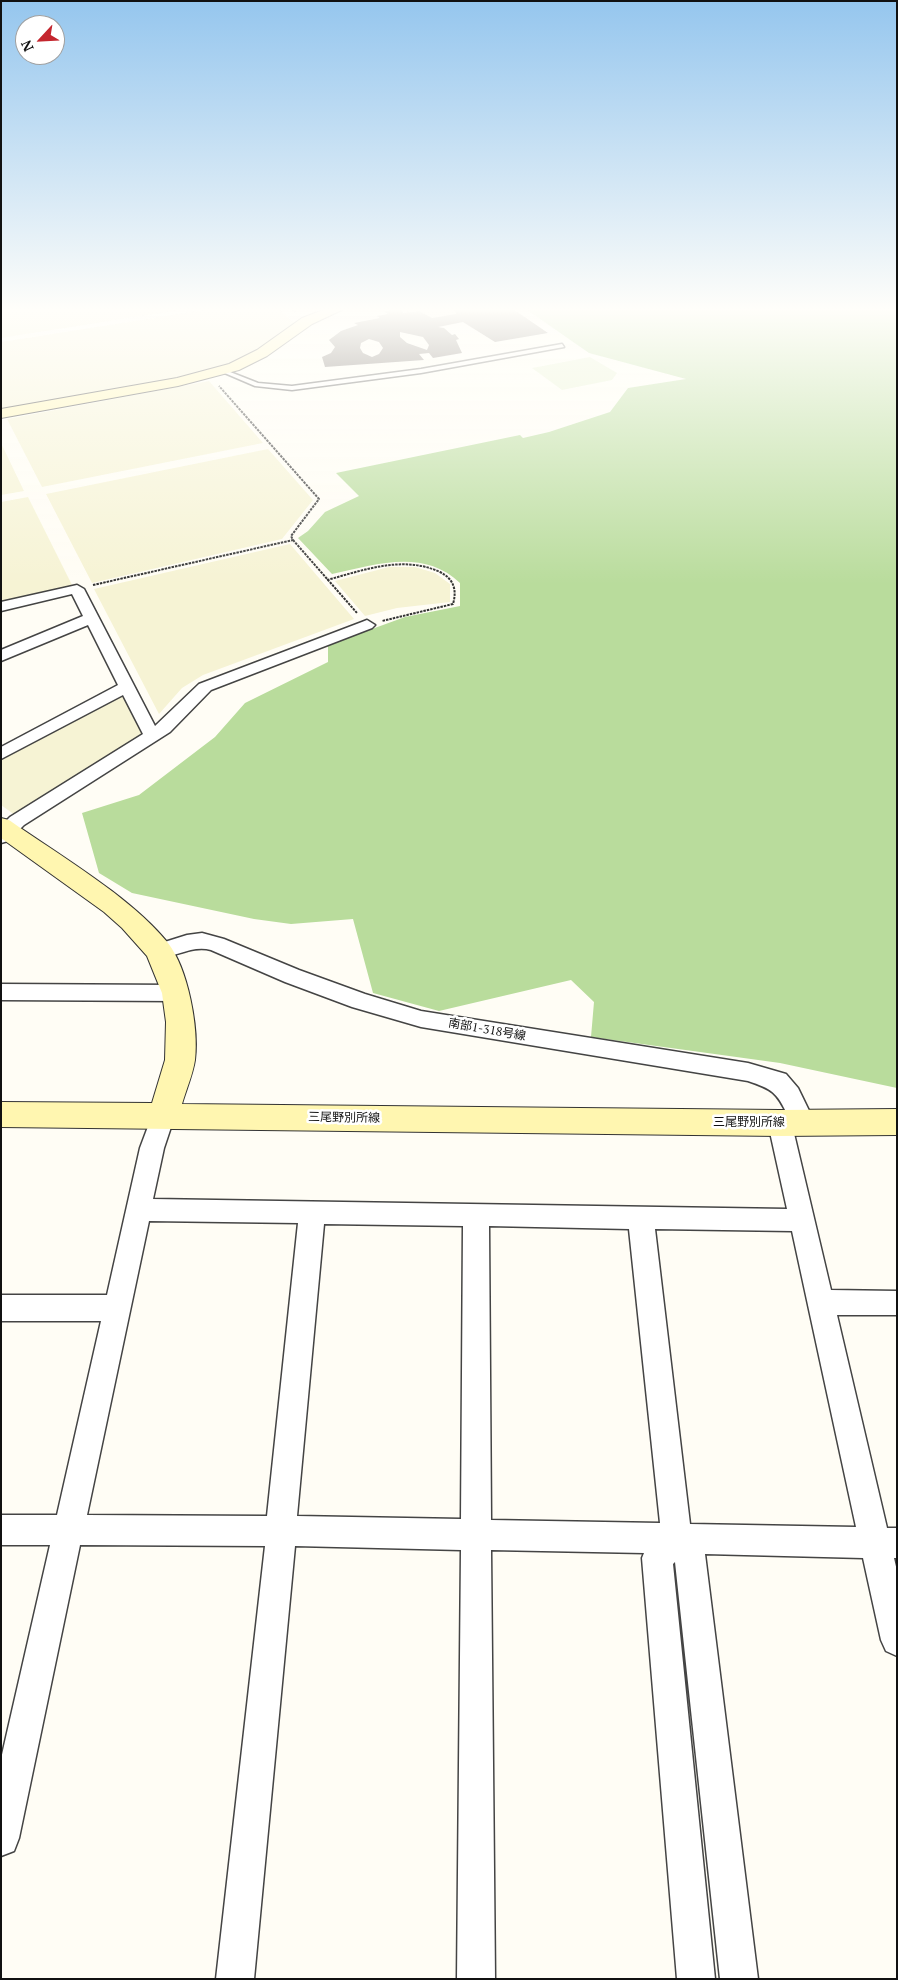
<!DOCTYPE html>
<html>
<head>
<meta charset="utf-8">
<style>
  body { margin:0 }
  #map { position:relative; width:898px; height:1980px; overflow:hidden; background:#fffdf5; font-family:"PT Serif",serif }
  canvas { display:block }
  .frame { position:absolute; inset:0; border:2px solid #111; pointer-events:none }
  .north { position:absolute; left:15px; top:15px; width:50px; height:50px; box-sizing:border-box; background:#fff; border:1px solid #a0a0a0; border-radius:50%; rotate:245deg; font-size:14px; font-weight:700; line-height:20px; text-align:center; color:#111 }
  .north::after { content:''; display:block; margin:auto; width:18px; height:22px; background:#c4262e; clip-path:polygon(50% 0,100% 100%,50% 72%,0 100%) }
</style>
</head>
<body>
<div id="map">
<canvas width="898" height="1980"></canvas>
<div class="frame"></div>
<div class="north">N</div>
</div>
<script>
const ctx = document.querySelector('canvas').getContext('2d');
ctx.lineJoin = 'round';
function fillPath(path, color) {
  ctx.fillStyle = color;
  ctx.fill(path, 'evenodd');
}
function strokePath(path, color, width, dash) {
  ctx.strokeStyle = color;
  ctx.lineWidth = width;
  ctx.lineCap = dash ? 'butt' : 'round';
  ctx.setLineDash(dash || []);
  ctx.stroke(path);
}
function drawText(font, color, halo, rows, align = 'center') {
  ctx.font = font + ' "PT Serif","Noto Sans JP",serif';
  ctx.lineWidth = 5;
  ctx.setLineDash([]);
  ctx.textBaseline = 'middle';
  ctx.strokeStyle = halo;
  ctx.fillStyle = color;
  for (const [text, x, y, turn = 0] of rows) {
    ctx.save();
    ctx.translate(x, y);
    ctx.rotate((+turn || 0) * Math.PI / 180);
    ctx.textAlign = isNaN(turn) ? turn : align;
    if (halo) ctx.strokeText(text, 0, 0);
    ctx.fillText(text, 0, 0);
    ctx.restore();
  }
}
fillPath(new Path2D(`
  M 1,307 L 198,307 L 1,338 Z
  M 224,307 L 277,307 L 295,324 L 257,353 L 209,373 L 1,412 L 1,342 Z
  M 209,381 L 263,443 L 42,487 L 7,419 Z
  M 1,443 L 24,491 L 1,495 Z
  M 268,449 L 313,500 L 282,539 L 92,583 L 46,494 Z
  M 28,497 L 73,587 L 1,603 L 1,502 Z
  M 290,544 L 354,619 L 203,675 L 182,688 L 159,714 L 94,589 Z
  M 389,567 L 415,567 L 435,573 L 450,584 L 450,602 L 397,608 L 365,616 L 335,581 Z
  M 123,692 L 145,734 L 15,815 L 1,805 L 1,758 Z`), '#f6f3d4');
fillPath(new Path2D(`
  M 523,307 L 897,307 L 897,1088 L 780,1063 L 591,1037 L 594,1002 L 571,980 L 439,1011 L 373,993 L 353,919 L 291,924 L 254,919 L 132,893 L 99,873 L 82,813 L 139,795 L 215,737 L 245,703 L 328,662 L 328,645 L 405,617 L 460,606 L 460,583 C 423,548 375,565 332,574 L 298,538 L 308,531 L 325,512 L 359,496 L 336,473 L 520,435 L 523,438 L 549,432 L 610,412 L 628,388 L 686,379 L 589,353 Z`), '#b9dc9c');
fillPath(new Path2D(`
  M 590,357 L 617,373 L 612,380 L 562,390 L 532,368 Z`), '#e6f2cf');
fillPath(new Path2D(`
  M 411,307 L 453,307 L 456,314 L 432,318 L 419,311 L 405,312 Z`), '#f1ede2');
fillPath(new Path2D(`
  M 453,307 L 510,307 L 548,333 L 495,342 L 463,322 L 438,327 L 444,328 L 452,335 L 455,334 L 459,339 L 456,340 L 462,353 L 433,358 L 429,353 L 419,354 L 424,360 L 325,367 L 322,357 L 331,353 L 335,347 L 329,340 L 341,331 L 358,325 L 354,323 L 380,318 L 377,316 L 388,314 L 384,311 L 395,310 L 402,310 L 403,313 L 419,311 L 432,318 L 456,314 ZM 400,332 L 423,337 L 429,345 L 427,350 L 407,343 L 400,337 ZM 369,339 L 379,342 L 383,348 L 379,354 L 372,357 L 363,353 L 360,348 L 361,343 Z`), '#5a524d');
const lane = new Path2D(`
  M 562,344 L 564,347 L 421,373 L 292,390 L 255,386 L 220,371 L 225,370 L 258,383 L 292,386 L 421,369 Z`);
const street = new Path2D(`
  M 77,585 L 84,589 L 155,726 L 199,684 L 362,622 L 367,620 L 375,625 L 372,628 L 211,690 L 170,732 L 24,825 L 8,841 L 1,843 L 1,826 L 10,817 L 143,734 L 123,695 L 1,759 L 1,747 L 118,685 L 88,625 L 1,661 L 1,650 L 83,616 L 72,594 L 1,611 L 1,602 Z
  M 202,933 L 224,939 L 299,970 L 365,994 L 421,1011 L 748,1063 L 786,1074 L 798,1088 L 815,1123 L 811,1130 L 803,1133 L 795,1130 L 792,1125 L 831,1290 L 897,1291 L 897,1315 L 837,1315 L 887,1528 L 897,1528 L 897,1558 L 894,1558 L 897,1571 L 897,1656 L 886,1651 L 881,1640 L 863,1558 L 705,1554 L 758,1979 L 720,1979 L 675,1562 L 673,1564 L 715,1979 L 677,1979 L 642,1558 L 644,1553 L 491,1550 L 495,1979 L 457,1979 L 461,1550 L 295,1546 L 254,1979 L 216,1979 L 265,1546 L 80,1545 L 19,1838 L 14,1851 L 1,1856 L 1,1759 L 50,1545 L 1,1545 L 1,1515 L 57,1515 L 101,1321 L 1,1321 L 1,1295 L 107,1295 L 140,1148 L 155,1108 L 163,1105 L 171,1108 L 175,1115 L 164,1148 L 153,1199 L 787,1209 L 768,1123 L 772,1116 L 780,1113 L 788,1116 C 777,1092 772,1089 748,1081 L 421,1027 L 352,1007 L 285,982 L 211,950 C 189,944 171,962 152,956 L 149,951 L 152,946 L 187,935 ZM 149,1221 L 298,1223 L 267,1516 L 87,1515 ZM 324,1224 L 463,1226 L 461,1519 L 297,1516 ZM 489,1226 L 629,1229 L 660,1523 L 491,1520 ZM 655,1229 L 792,1231 L 856,1527 L 690,1524 Z
  M 1,984 L 176,985 L 184,987 L 187,993 L 184,999 L 176,1001 L 1,1000 Z`);
const secondary = new Path2D(`
  M 331,307 L 348,307 L 312,324 L 267,356 L 239,370 L 178,386 L 1,418 L 1,409 L 177,378 L 229,364 L 257,350 L 302,318 Z
  M 1,818 L 9,820 C 59,855 131,897 168,943 C 188,969 199,1028 195,1060 C 193,1074 186,1090 182,1104 L 780,1110 L 897,1109 L 897,1135 L 780,1136 L 1,1127 L 1,1102 L 152,1103 L 165,1060 L 166,1022 L 162,993 L 147,956 L 122,928 L 104,912 L 1,838 Z`);
strokePath(lane, '#444', 3);
strokePath(street, '#444', 3);
strokePath(secondary, '#333', 2);
strokePath(new Path2D(`
  M 289,307 L 295,312
  M 293,540 L 357,613
  M 327,580 C 364,570 403,555 440,572 C 454,579 457,590 453,604 L 382,621
  M 93,585 L 293,540 L 291,536 L 319,499 L 219,386`), '#333', 2, [2.5, 1]);
fillPath(lane, '#fff');
fillPath(street, '#fff');
fillPath(secondary, '#fff6b0');
const sky = ctx.createLinearGradient(0, 0, 0, 584);
sky.addColorStop(0, '#95c6ee');
sky.addColorStop(0.53, '#fffefa');
sky.addColorStop(1, '#fffefa00');
ctx.fillStyle = sky;
ctx.fillRect(0, 0, 898, 584);
drawText('12px', '#111', '#fff', [
  ["南部1-318号線",487,1030,10],
  ["三尾野別所線",344,1118,1],
  ["三尾野別所線",749,1123]
]);
</script>
</body>
</html>
